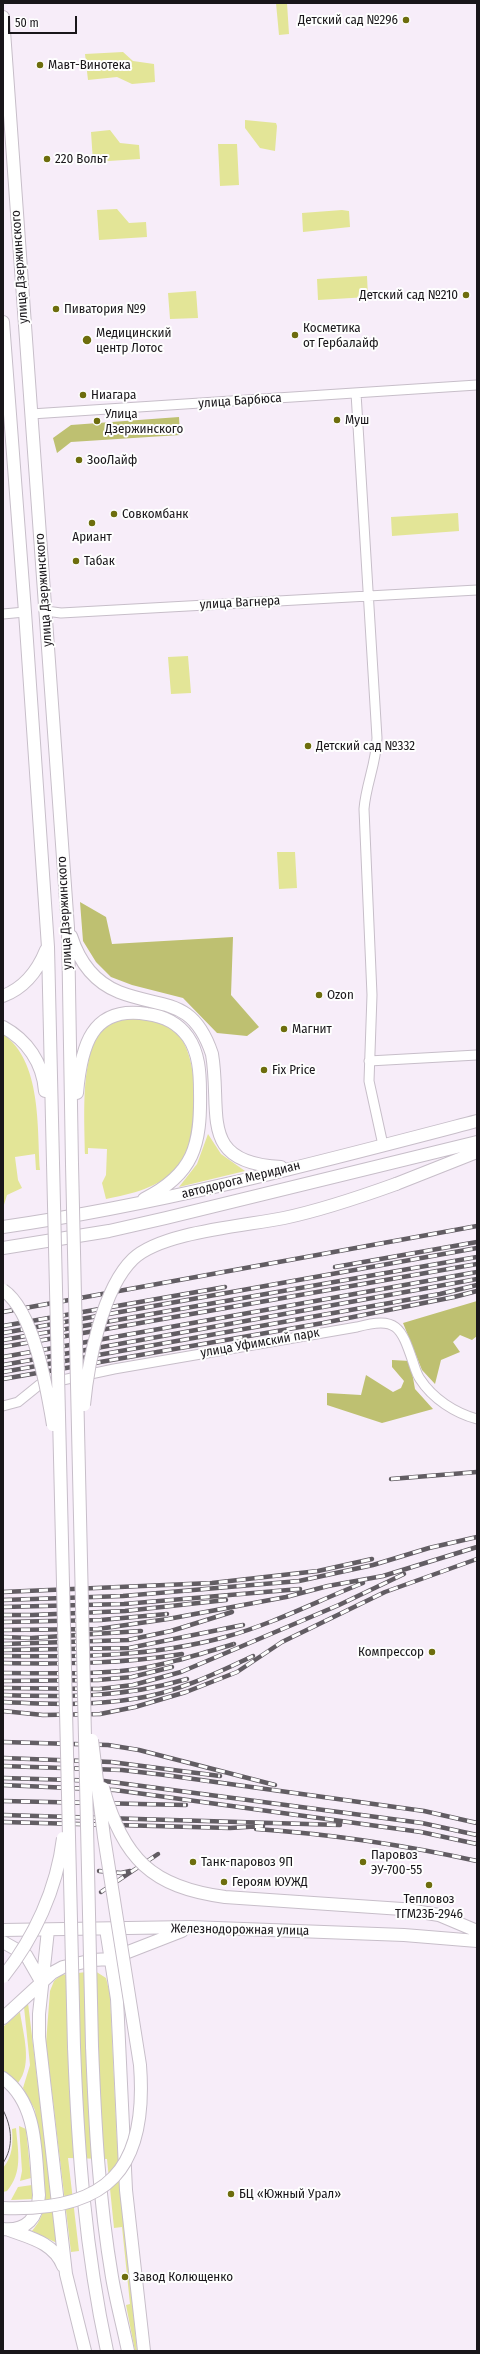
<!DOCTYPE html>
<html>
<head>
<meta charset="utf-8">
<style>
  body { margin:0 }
  #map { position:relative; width:480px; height:2354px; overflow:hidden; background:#f7edf9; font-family:"Fira Sans Condensed",sans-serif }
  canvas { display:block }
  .frame { position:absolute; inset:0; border:4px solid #19161a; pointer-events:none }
  .scale { position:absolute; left:8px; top:16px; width:69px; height:18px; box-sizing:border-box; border:2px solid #19161a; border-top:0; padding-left:5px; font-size:12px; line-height:14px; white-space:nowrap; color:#19161a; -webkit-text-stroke:3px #fefefe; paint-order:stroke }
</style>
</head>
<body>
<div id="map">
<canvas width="480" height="2354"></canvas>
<div class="frame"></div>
<div class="scale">50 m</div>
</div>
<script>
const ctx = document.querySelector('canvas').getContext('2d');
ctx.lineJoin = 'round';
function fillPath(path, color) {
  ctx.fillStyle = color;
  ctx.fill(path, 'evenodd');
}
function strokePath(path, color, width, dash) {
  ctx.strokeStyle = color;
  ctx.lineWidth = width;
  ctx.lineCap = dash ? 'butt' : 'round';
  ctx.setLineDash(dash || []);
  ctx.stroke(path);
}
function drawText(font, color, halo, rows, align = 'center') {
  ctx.font = font + ' "Fira Sans Condensed",sans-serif';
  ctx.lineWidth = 4;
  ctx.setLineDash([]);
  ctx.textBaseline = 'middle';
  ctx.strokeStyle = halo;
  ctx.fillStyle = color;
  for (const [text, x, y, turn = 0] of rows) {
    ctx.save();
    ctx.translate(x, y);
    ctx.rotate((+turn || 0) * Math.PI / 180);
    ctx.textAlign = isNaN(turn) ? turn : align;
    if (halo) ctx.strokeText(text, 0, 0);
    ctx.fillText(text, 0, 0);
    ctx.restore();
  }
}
fillPath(new Path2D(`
  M 276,3 L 287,3 L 289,34 L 279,35 Z
  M 123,52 L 133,61 L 154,64 L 155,82 L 132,84 L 117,77 L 88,80 L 85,54 Z
  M 245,120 L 276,123 L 277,126 L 275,151 L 260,148 L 245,128 Z
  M 110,130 L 120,143 L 139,145 L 140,159 L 93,162 L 91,132 Z
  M 218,144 L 237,144 L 239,185 L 220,186 Z
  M 117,209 L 129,223 L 146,222 L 147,237 L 99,240 L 97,210 Z
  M 342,210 L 349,211 L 350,227 L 303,232 L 302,213 Z
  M 367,276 L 368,297 L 318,300 L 317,279 Z
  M 196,291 L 198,318 L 170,319 L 168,293 Z
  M 458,513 L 459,531 L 392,536 L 391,517 Z
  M 188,656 L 191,693 L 171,694 L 168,657 Z
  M 277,852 L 295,852 L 297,888 L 279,889 Z
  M 130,1019 C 146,1019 165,1021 178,1034 C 197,1055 199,1117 190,1143 C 187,1151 182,1160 177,1167 C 160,1188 131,1194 106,1199 L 102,1183 L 106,1175 L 107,1149 L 88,1148 L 88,1154 L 85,1154 C 85,1122 79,1052 104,1028 C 111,1022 120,1020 130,1019 Z
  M 3,1034 C 42,1062 37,1127 40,1170 L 36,1170 L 35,1154 L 15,1157 L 18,1180 L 22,1188 L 7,1195 L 3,1208 Z
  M 208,1134 L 221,1154 L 245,1171 L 179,1187 L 197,1164 Z
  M 95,1971 L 106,1978 L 110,1994 L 117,2142 L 137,2351 L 135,2351 L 126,2305 L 130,2304 L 122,2227 L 114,2228 L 107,2159 L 68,2158 L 79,2251 L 71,2252 L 46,2043 L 50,1991 L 54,1981 L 61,1975 Z
  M 28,2003 L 57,2243 L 32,2231 C 41,2220 44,2212 45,2198 L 35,2110 L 23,2088 L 30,2065 L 24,2007 Z
  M 20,2012 C 23,2034 33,2064 18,2083 L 3,2070 L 3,2027 Z
  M 19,2126 L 26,2129 L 31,2178 L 20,2181 L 22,2171 Z
  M 16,2128 C 18,2152 23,2172 7,2191 L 3,2192 L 3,2168 C 13,2156 13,2143 12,2129 Z
  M 32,2185 L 33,2199 L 11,2200 L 18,2187 Z`), '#e3e597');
fillPath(new Path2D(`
  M 179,417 L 180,435 L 71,442 L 57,453 L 53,438 L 71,425 Z
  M 80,902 L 106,917 L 112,944 L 233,937 L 231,995 L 259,1027 L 247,1036 L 217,1033 L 183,998 L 132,985 L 111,977 L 96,962 L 83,941 Z
  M 477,1301 L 477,1336 L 472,1340 L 460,1335 L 453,1342 L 460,1352 L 441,1360 L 435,1384 L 422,1370 L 403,1323 Z
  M 392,1360 L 410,1361 L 415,1389 L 433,1409 L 382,1423 L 327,1405 L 327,1393 L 361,1395 L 366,1375 L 393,1392 L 401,1388 L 404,1381 L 392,1367 Z`), '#bec071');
const minor = new Path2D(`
  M 356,393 L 377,738 C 376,765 366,784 364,809 L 372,995 L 369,1081 L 383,1145
  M 31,414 L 477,385
  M 46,611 L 61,613 L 477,590
  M 3,614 L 25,612
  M 369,1061 L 477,1055
  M 3,1406 L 18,1402 L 39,1385 L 114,1369 L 357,1327 C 397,1316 401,1327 413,1362 C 415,1368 417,1375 420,1379 C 433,1399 455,1413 477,1419`);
const major = new Path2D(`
  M 3,17 L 68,928 L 72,1164
  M 3,322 L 25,612 L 48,947 L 53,1163
  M 71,936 C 79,961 94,982 119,992 C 163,1009 193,997 212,1054 C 222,1113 197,1163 281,1167
  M 3,996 C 24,988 38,970 46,950
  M 3,1027 C 27,1040 43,1063 45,1091
  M 77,1093 C 81,1047 91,1005 147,1014 C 163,1016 178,1023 188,1037 C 199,1053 200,1073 200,1092 C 201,1145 194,1174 144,1199
  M 396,1184 L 477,1152
  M 3,1227 C 163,1204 320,1162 477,1121
  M 3,1248 L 109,1231 L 166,1218 L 477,1142
  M 402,1909 L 439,1915 L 477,1931
  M 106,1929 L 117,1999 L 126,2190 L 144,2351
  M 3,1930 L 190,1927 L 404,1935 L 477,1941
  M 48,1930 L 39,2014 L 39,2037 L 66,2274 L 85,2351
  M 3,1942 L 26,1955 L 42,1983
  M 3,2018 L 52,1973 L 63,1967 L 93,1960 L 110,1959 L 182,1931
  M 92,2046 C 95,2123 99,2201 112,2277 C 116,2301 123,2326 128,2351
  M 74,2047 C 78,2150 85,2249 107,2351
  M 3,2078 C 39,2104 35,2156 39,2195 C 38,2218 27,2231 3,2229
  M 9,2230 C 31,2238 54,2243 63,2266`);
strokePath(minor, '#c7bec9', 11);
strokePath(major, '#c7bec9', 14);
strokePath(minor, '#fff', 9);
strokePath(major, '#fff', 12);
strokePath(new Path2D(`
  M 3,2110 C 12,2127 14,2147 3,2163`), '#625d63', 1);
const rail = new Path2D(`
  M 335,1267 L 477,1242
  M 3,1312 L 477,1226
  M 3,1326 L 225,1287
  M 3,1333 L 477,1248
  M 3,1340 L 477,1257
  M 3,1347 L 477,1264
  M 3,1357 L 477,1272
  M 3,1365 L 477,1279
  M 3,1372 L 440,1294 L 477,1285
  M 3,1379 L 323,1323 L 454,1297 L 477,1291
  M 391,1479 L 477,1472
  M 3,1592 L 212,1583 L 318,1571 L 372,1559
  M 3,1600 L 123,1596 L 299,1581 L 373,1565 L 429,1548 L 477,1537
  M 3,1607 L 124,1604 L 300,1589
  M 3,1615 L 32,1615 L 125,1611 L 226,1600
  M 3,1622 L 101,1620 L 167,1614
  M 3,1630 L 98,1629 L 168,1619 L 286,1597 L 328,1586 L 383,1576 L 477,1547
  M 3,1637 L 31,1638 L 141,1631
  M 3,1644 L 128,1640 L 171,1631 L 232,1612
  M 3,1650 L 129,1648 L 243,1625
  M 3,1656 C 78,1657 152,1657 225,1637 C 273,1624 317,1601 363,1583
  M 3,1663 C 64,1664 122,1664 182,1654
  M 3,1673 C 45,1673 88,1675 130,1670 C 166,1665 200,1654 234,1644
  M 3,1681 L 98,1680 L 132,1677 L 172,1667
  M 3,1688 L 99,1689 L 133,1685 L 181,1672 L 339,1605 L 404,1574
  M 3,1695 C 69,1697 122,1698 187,1679
  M 3,1702 C 46,1704 90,1706 133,1699 C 175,1693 215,1674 253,1656
  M 3,1711 L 43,1715 L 100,1714 L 135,1707 L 186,1692 L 237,1672 L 282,1642 L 385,1592 L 477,1559
  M 3,1742 L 108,1745 L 139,1750 L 275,1785
  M 3,1758 L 111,1762 L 220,1776
  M 3,1766 L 122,1770 L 165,1775 L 424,1811 L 477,1823
  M 3,1778 L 104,1781 L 422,1823 L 477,1835
  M 3,1785 L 115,1790 L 421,1832 L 477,1844
  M 3,1801 L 186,1805
  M 3,1815 L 340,1825
  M 3,1822 L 230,1828 L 263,1826
  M 256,1829 C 330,1834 404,1845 477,1861
  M 99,1871 L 121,1873 L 130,1871
  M 101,1892 L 158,1854`);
strokePath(rail, '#625d63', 4.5);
strokePath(rail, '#fefefe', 3, [9]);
const majorBridge = new Path2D(`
  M 53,1163 L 74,2047
  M 72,1164 L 92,2046
  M 3,1290 C 34,1311 47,1389 53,1425
  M 84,1405 C 88,1363 102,1289 133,1259 C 161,1232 244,1226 284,1218 C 322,1210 360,1197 396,1184
  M 103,1788 C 124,1859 151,1887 225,1897 L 402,1909
  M 3,1977 C 34,1938 57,1889 63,1838
  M 3,2208 C 108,2212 148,2169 140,2065 L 104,1837 L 92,1740`);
strokePath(majorBridge, '#c7bec9', 14, []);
strokePath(majorBridge, '#fff', 12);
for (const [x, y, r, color] of [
  [406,20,4,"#6d6d0d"],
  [40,65,4,"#6d6d0d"],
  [47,159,4,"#6d6d0d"],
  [466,295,4,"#6d6d0d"],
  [56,309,4,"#6d6d0d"],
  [295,335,4,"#6d6d0d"],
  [87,340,5,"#6d6d0d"],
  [83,395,4,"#6d6d0d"],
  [337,420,4,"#6d6d0d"],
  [97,421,4,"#6d6d0d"],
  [79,460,4,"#6d6d0d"],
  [114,514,4,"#6d6d0d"],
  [92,523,4,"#6d6d0d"],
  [76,561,4,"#6d6d0d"],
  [308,746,4,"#6d6d0d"],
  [319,995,4,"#6d6d0d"],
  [284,1029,4,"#6d6d0d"],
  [264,1070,4,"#6d6d0d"],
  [432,1652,4,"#6d6d0d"],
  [193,1862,4,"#6d6d0d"],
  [363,1862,4,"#6d6d0d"],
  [224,1882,4,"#6d6d0d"],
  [429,1885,4,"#6d6d0d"],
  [231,2194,4,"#6d6d0d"],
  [125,2277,4,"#6d6d0d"]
]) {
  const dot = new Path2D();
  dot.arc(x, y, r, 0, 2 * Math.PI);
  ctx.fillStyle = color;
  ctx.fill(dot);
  strokePath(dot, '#fefefe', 1.5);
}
drawText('13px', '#19161a', '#fefefe', [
  ["Детский сад №296",398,20,"right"],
  ["Мавт-Винотека",48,65],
  ["220 Вольт",55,159],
  ["Детский сад №210",458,295,"right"],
  ["Пиватория №9",64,309],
  ["Косметика",303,328],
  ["от Гербалайф",303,343],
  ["Медицинский",96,333],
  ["центр Лотос",96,348],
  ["Ниагара",91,395],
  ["Улица",105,414],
  ["Дзержинского",105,429],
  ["Муш",345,420],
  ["ЗооЛайф",87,460],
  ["Совкомбанк",122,514],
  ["Ариант",92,537,"center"],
  ["Табак",84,561],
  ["Детский cад №332",316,746],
  ["Ozon",327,995],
  ["Магнит",292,1029],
  ["Fix Price",272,1070],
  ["Компрессор",424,1652,"right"],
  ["Паровоз",371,1855],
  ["ЭУ-700-55",371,1870],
  ["Танк-паровоз 9П",201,1862],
  ["Героям ЮУЖД",232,1882],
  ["Тепловоз",429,1899,"center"],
  ["ТГМ23Б-2946",429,1914,"center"],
  ["БЦ «Южный Урал»",239,2194],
  ["Завод Колющенко",133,2277]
], 'left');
drawText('13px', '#19161a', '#fefefe', [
  ["улица Дзержинского",20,267,-94],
  ["улица Барбюса",240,401,-4],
  ["улица Дзержинского",44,590,-94],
  ["улица Вагнера",240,603,-3],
  ["улица Дзержинского",65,913,-93],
  ["автодорога Меридиан",241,1180,-14],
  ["улица Уфимский парк",260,1343,-10],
  ["Железнодорожная улица",240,1930,1]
]);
</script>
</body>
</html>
